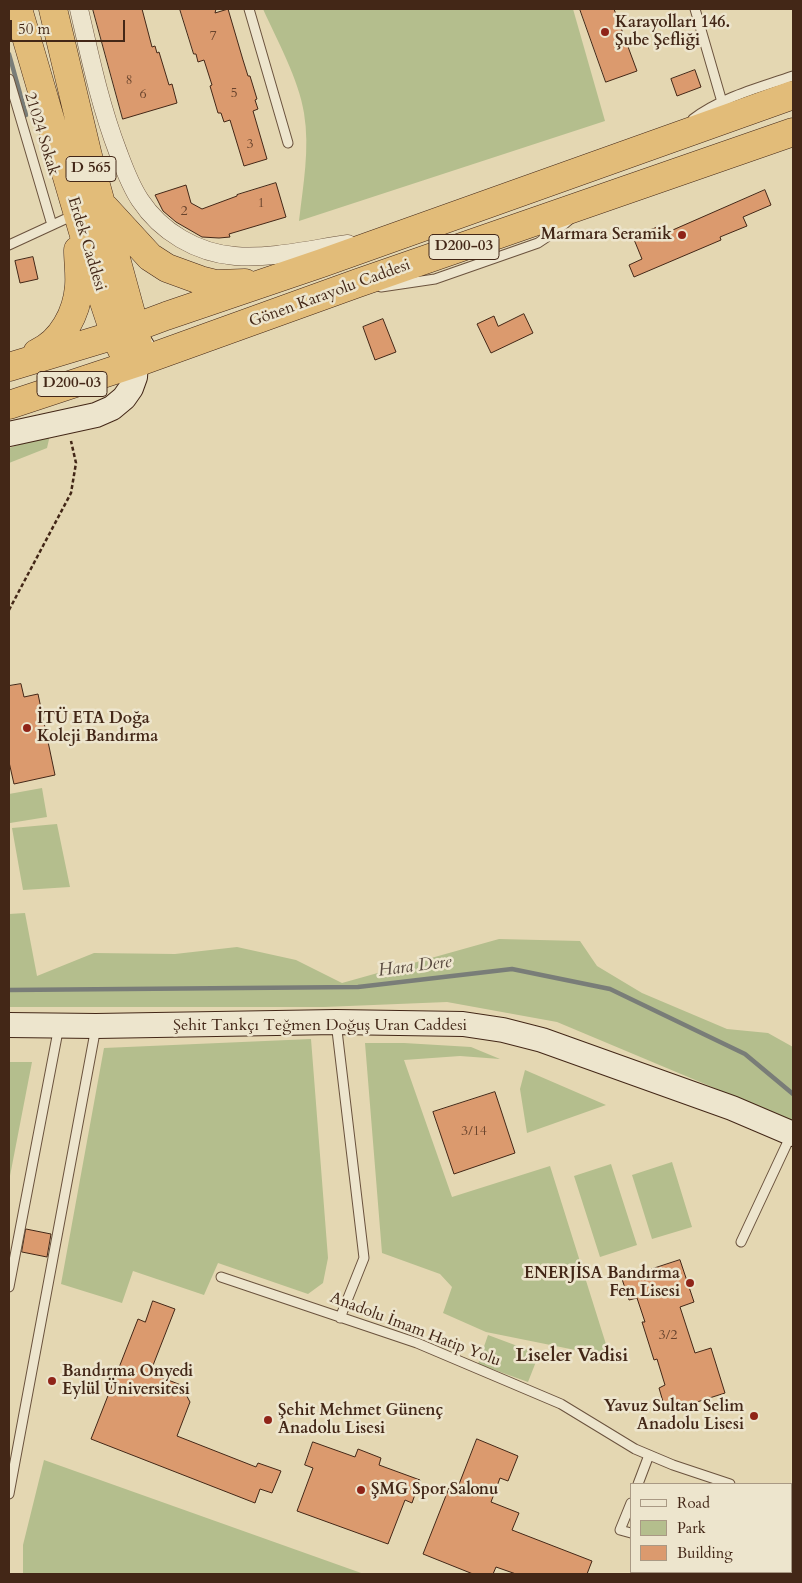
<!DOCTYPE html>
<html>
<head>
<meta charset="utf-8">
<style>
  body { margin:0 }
  #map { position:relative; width:802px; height:1583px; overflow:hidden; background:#e4d7b2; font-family:Cardo,serif }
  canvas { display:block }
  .frame { position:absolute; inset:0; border:10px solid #432717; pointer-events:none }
  .legend { position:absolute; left:630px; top:1483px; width:162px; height:90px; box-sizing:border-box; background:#ede5cd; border:1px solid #a99984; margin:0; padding:6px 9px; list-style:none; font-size:15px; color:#432717 }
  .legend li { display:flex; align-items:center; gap:10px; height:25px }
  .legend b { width:25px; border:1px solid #a99984 }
  .scale { position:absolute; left:10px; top:20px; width:115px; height:22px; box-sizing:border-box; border:2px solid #432717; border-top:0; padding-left:6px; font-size:15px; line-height:18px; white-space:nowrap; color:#432717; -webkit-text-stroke:4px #ede5cd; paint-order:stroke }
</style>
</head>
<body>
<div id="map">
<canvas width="802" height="1583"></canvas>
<div class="frame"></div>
<ul class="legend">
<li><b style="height:6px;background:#ede5cd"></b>Road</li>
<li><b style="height:14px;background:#b4be8d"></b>Park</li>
<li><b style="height:14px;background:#db9a6e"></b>Building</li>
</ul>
<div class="scale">50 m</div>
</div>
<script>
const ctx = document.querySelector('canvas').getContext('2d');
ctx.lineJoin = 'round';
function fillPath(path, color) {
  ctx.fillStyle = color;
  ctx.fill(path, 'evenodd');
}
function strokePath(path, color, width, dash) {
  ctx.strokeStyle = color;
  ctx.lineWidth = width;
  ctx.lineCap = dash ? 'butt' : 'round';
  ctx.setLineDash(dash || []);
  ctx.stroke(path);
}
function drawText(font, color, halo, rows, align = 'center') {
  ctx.font = font + ' Cardo,serif';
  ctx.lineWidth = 5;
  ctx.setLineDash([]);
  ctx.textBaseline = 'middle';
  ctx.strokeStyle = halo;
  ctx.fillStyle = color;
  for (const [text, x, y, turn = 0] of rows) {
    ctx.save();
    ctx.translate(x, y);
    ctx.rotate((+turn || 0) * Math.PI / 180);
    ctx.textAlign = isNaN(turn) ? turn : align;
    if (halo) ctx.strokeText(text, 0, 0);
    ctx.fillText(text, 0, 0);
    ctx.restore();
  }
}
fillPath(new Path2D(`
  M 263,9 L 573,9 L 605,121 L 299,221 C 303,185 310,149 304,113 C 299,80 277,40 263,9 Z
  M 50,435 L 47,448 L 9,463 L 9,448 Z
  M 42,788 L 47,817 L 10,823 L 9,794 Z
  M 57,824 L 70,887 L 23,890 L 12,828 Z
  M 25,913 L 37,976 L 94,953 L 175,954 L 237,947 L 296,960 L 342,983 L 499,939 L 580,941 L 597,966 L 642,993 L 727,1029 L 768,1033 L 793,1047 L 793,1121 L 557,1022 L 447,1002 L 324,1007 L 9,1007 L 9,914 Z
  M 311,1039 L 328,1258 L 323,1283 L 308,1294 L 218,1263 L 204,1295 L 133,1271 L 122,1303 L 61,1284 L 104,1048 Z
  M 365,1043 L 404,1043 L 471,1047 L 500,1059 L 460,1056 L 404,1060 L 452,1197 L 550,1166 L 610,1357 L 486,1332 L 443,1313 L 452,1287 L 440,1274 L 382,1253 Z
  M 9,1062 L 32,1062 L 9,1181 Z
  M 525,1070 L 606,1105 L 527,1133 L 520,1089 Z
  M 672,1162 L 692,1227 L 652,1239 L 632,1175 Z
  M 611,1164 L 637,1245 L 600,1257 L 574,1176 Z
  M 488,1335 L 539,1354 L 528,1382 L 478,1364 Z
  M 44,1460 L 364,1574 L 23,1574 L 23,1545 Z`), '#b4be8d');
strokePath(new Path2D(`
  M 9,54 L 26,115
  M 9,990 L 358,987 L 512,969 L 610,989 L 745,1054 L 793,1094`), '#797d78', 4.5);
const building = new Path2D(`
  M 93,9 L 142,9 L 152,47 L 155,46 L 157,53 L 159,52 L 169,85 L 172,84 L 177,103 L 123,119 Z
  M 180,9 L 216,9 L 215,13 L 228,9 L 243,60 L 248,76 L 250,76 L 257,99 L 255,100 L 258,109 L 253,111 L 267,159 L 244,166 L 230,120 L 224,122 L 221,113 L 218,113 L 210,86 L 212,85 L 204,60 L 198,62 L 196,54 L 194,54 Z
  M 580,9 L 614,9 L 637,71 L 606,82 Z
  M 695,70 L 701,87 L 677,96 L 671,79 Z
  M 276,183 L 286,217 L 229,234 L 230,237 L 219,238 L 202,237 L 176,222 L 163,211 L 155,195 L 186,185 L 191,203 L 202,209 L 237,196 L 237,195 Z
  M 765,190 L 771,205 L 743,217 L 747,226 L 720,237 L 721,240 L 634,277 L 629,265 L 642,259 L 633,237 L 662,225 L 665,233 Z
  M 33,257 L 38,279 L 20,283 L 15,261 Z
  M 524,314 L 533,333 L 491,353 L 477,324 L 494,316 L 498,326 Z
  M 383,319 L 396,352 L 375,360 L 363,327 Z
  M 21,684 L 24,697 L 38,694 L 55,775 L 14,784 L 9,762 L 9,686 Z
  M 495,1092 L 515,1153 L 454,1174 L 433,1112 Z
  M 26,1229 L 51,1234 L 47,1257 L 22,1252 Z
  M 680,1260 L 694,1302 L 680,1307 L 695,1353 L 711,1348 L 725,1393 L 666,1412 L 659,1388 L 665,1385 L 657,1359 L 654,1360 L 642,1322 L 645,1322 L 637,1298 L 629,1300 L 622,1279 Z
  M 153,1301 L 175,1309 L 150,1373 L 181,1385 L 190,1402 L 177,1436 L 256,1467 L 258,1463 L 281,1471 L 272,1493 L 260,1489 L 255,1503 L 91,1439 L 138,1319 L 145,1322 Z
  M 477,1439 L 518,1456 L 508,1481 L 500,1478 L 491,1502 L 519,1513 L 512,1530 L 592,1561 L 587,1574 L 516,1574 L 496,1567 L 493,1574 L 473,1574 L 423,1554 L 449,1488 L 456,1491 Z
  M 313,1442 L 355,1457 L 358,1449 L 381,1458 L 379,1465 L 420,1480 L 412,1503 L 405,1500 L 388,1544 L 297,1511 L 313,1468 L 305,1465 Z`);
fillPath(building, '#db9a6e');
strokePath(building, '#432717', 1);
const lane = new Path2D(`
  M 249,9 L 288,143
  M 695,9 L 722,102
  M 9,79 L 52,225
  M 693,119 C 722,97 759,88 793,76
  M 9,245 L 74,215
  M 381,287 L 435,279 L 538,243 L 556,231 L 569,220
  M 336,1022 L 364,1258 L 340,1318
  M 741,1242 L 791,1135
  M 221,1277 L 417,1343 L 561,1404 L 635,1449 L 673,1465 L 730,1484
  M 9,1287 L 59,1026
  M 638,1484 L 649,1455
  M 9,1494 L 96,1027
  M 631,1503 L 620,1530 L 631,1533
  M 740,1572 L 747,1574`);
const street = new Path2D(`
  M 79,9 C 90,57 100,105 118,152 C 124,168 130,185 140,200 C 161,232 197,253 235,256 C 271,259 312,249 348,244`);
const secondary = new Path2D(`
  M 9,434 L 96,415 L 112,408 L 124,398 L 131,388 L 135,377 L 136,363 L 142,346
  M 9,1025 L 96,1026 L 336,1022 L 463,1024 L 503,1030 L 542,1040 L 732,1108 L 793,1134`);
const highway = new Path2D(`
  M 18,9 L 100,290 L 115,335 L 122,350
  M 53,9 L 88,156 L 135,328 L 138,345
  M 105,208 L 150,257 L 167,268 L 200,280 L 216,284 L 245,283
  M 37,353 C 62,342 77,313 79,286 C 80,274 78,262 78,250
  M 9,367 L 115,335 L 166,316 L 322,263 L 793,95
  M 9,405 L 136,363 L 358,283 L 793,132`);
strokePath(lane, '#6b533e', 11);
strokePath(street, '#6b533e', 19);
strokePath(secondary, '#432717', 26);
strokePath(highway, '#432717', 29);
strokePath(new Path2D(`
  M 9,610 L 71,493 L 76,463 L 71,441`), '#432717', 2.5, [4, 2.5]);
strokePath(lane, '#ede5cd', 9);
strokePath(street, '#ede5cd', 18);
strokePath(secondary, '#ede5cd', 24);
strokePath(highway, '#e2bc79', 28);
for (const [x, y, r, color] of [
  [605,32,5,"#8f2418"],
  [682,235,5,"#8f2418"],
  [27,728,5,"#8f2418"],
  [690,1283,5,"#8f2418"],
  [52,1381,5,"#8f2418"],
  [754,1416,5,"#8f2418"],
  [268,1420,5,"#8f2418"],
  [361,1490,5,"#8f2418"]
]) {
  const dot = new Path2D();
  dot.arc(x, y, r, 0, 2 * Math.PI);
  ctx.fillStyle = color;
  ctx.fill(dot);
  strokePath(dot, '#ede5cd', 2);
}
drawText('14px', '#69442d', null, [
  ["7",213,37],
  ["8",129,81],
  ["5",234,94],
  ["6",143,95],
  ["3",250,145],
  ["1",261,204],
  ["2",184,212],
  ["3/14",474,1132],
  ["3/2",668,1336]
]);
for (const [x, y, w] of [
  [91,169,50],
  [464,247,70],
  [72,384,70]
]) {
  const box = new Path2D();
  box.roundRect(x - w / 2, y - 12.5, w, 25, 4);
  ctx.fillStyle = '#ede5cd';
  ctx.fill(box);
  strokePath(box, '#432717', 1);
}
drawText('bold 15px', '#432717', null, [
  ["D 565",91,169],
  ["D200-03",464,247],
  ["D200-03",72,384]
]);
drawText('bold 16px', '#432717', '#ede5cd', [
  ["Karayolları 146.",615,23],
  ["Şube Şefliği",615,41],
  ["Marmara Seramik",672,235,"right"],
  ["İTÜ ETA Doğa",37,719],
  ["Koleji Bandırma",37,737],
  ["ENERJİSA Bandırma",680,1274,"right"],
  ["Fen Lisesi",680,1292,"right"],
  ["Bandırma Onyedi",62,1372],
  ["Eylül Üniversitesi",62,1390],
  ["Yavuz Sultan Selim",744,1407,"right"],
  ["Anadolu Lisesi",744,1425,"right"],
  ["Şehit Mehmet Günenç",278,1411],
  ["Anadolu Lisesi",278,1429],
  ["ŞMG Spor Salonu",371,1490]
], 'left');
drawText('16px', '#432717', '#ede5cd', [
  ["21024 Sokak",41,134,73],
  ["Erdek Caddesi",86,244,73],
  ["Gönen Karayolu Caddesi",330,294,-20],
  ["Şehit Tankçı Teğmen Doğuş Uran Caddesi",320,1026],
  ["Anadolu İmam Hatip Yolu",415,1330,21]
]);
drawText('italic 18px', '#5a4b40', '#ede5cd', [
  ["Hara Dere",415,967,-7]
]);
drawText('bold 19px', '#432717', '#ede5cd', [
  ["Liseler Vadisi",572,1357]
]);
</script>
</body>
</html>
